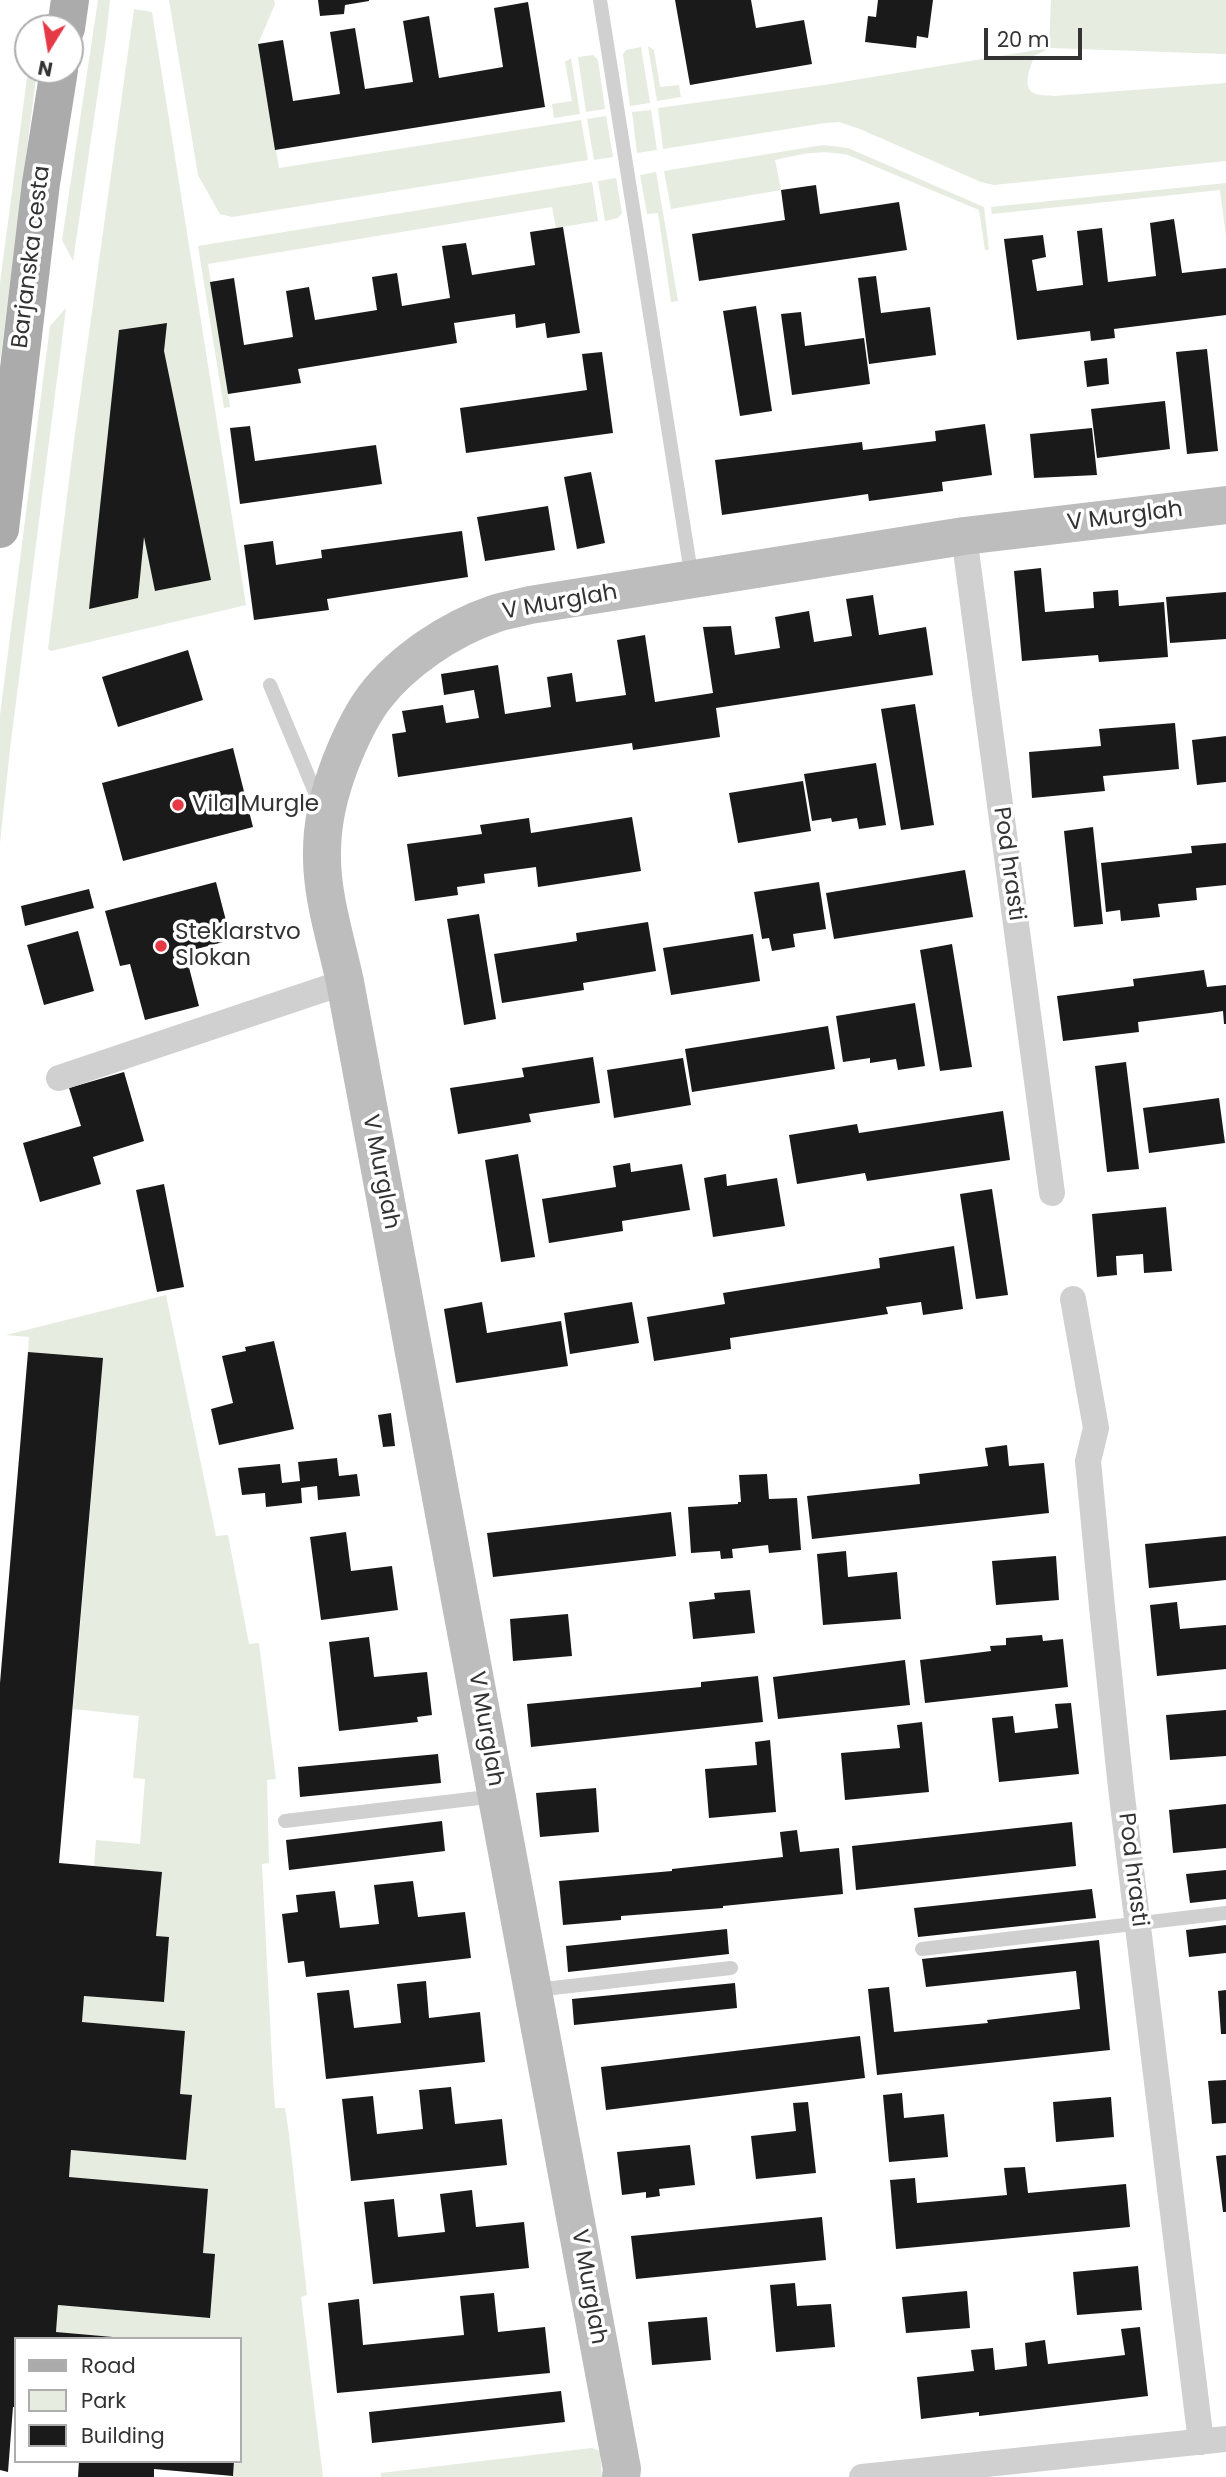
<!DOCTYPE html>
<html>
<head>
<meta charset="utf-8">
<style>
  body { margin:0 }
  #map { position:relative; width:1226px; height:2477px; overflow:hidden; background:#fff; font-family:Poppins,sans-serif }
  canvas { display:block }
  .legend { position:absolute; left:14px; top:2337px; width:228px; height:126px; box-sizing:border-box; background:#fff; border:2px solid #adadad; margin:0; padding:9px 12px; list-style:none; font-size:21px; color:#333 }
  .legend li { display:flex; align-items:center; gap:14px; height:35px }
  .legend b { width:35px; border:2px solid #adadad }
  .north { position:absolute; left:14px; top:14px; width:70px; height:70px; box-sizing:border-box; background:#fff; border:2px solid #adadad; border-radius:50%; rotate:191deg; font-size:19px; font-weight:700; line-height:28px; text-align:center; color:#333 }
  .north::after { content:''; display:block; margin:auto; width:24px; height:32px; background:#e63946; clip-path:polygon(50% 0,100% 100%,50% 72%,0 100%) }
  .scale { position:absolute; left:984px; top:28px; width:98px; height:32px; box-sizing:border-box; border:4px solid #333; border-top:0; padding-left:9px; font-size:21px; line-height:24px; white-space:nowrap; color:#333; -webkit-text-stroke:5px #fff; paint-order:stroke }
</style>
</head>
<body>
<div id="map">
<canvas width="1226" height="2477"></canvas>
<ul class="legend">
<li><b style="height:9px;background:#ababab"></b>Road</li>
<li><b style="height:19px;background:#e6ecdf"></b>Park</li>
<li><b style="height:19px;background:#1a1a1a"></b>Building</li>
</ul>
<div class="north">N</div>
<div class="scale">20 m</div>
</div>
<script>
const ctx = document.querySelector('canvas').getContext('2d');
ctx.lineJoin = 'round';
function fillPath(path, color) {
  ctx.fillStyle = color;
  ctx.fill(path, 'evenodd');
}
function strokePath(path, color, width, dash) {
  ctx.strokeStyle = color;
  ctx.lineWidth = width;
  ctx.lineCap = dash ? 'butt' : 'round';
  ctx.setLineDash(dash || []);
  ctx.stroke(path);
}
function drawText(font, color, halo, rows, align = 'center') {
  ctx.font = font + ' Poppins,sans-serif';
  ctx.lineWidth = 7;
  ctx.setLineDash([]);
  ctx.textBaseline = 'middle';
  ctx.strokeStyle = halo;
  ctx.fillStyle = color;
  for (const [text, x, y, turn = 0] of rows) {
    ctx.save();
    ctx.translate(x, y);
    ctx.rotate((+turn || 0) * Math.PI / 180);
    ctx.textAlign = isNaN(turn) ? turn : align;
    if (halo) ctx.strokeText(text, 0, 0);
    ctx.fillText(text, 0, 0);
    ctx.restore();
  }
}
fillPath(new Path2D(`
  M 98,0 L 110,0 L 106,37 L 73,261 L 62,240 Z
  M 169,0 L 274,0 L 275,4 L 258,44 L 279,168 L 581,120 L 588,160 L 232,217 L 220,214 L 198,175 Z
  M 1051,0 L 1226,0 L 1226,54 L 1050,48 L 1034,56 C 1031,67 1020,89 1036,94 C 1041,96 1049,95 1054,96 L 1226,83 L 1226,161 L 994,185 L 981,182 L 860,129 L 839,122 L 825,123 L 663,149 L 658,108 L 824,85 L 1049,48 Z
  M 134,9 L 152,12 L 246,605 L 51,651 L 48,649 L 74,441 Z
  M 648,46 L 654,50 L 660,87 L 679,85 L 681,97 L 657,101 Z
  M 641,47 L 650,103 L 630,106 L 623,54 L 626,50 Z
  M 593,55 L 598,60 L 605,109 L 586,112 L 578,57 Z
  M 571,58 L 580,114 L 554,118 L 552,104 L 572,101 L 565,62 Z
  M 28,70 L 37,70 L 0,362 L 0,283 Z
  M 651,110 L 657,150 L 637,153 L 632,112 Z
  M 606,116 L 613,157 L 594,160 L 587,119 Z
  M 823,145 L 848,148 L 984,207 L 989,250 L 985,250 L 979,210 L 848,155 C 821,149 802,154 775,160 L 781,190 L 671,209 L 664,171 Z
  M 656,172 L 678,301 L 671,302 L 658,213 L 647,214 L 640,175 Z
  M 616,178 L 622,213 L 618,218 L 605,221 L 598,181 Z
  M 592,182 L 598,221 L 556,228 L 552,207 L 208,264 L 230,407 L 224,408 L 198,246 Z
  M 1226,183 L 1226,237 L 1220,190 L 992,214 L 991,207 Z
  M 66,308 L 10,749 L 0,843 L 0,715 L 50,326 Z
  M 166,1295 L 216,1536 L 228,1535 L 249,1644 L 259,1643 L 276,1779 L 267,1780 L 269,1863 L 262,1864 L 273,2080 L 275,2108 L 285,2108 L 289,2134 L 307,2295 L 301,2297 L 323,2477 L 233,2477 L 234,2461 L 240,2461 L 240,2339 L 135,2339 L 56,2332 L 58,2305 L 209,2318 L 215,2254 L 203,2253 L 208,2189 L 69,2177 L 71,2150 L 186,2160 L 192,2096 L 180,2094 L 185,2031 L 82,2022 L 84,1996 L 164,2002 L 169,1938 L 156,1936 L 162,1873 L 94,1866 L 96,1840 L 140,1844 L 145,1779 L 133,1778 L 139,1716 L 73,1709 L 103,1359 L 28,1352 L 29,1337 L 6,1335 Z
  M 592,2448 L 600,2451 L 602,2477 L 381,2477 L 381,2473 Z`), '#e6ecdf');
fillPath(new Path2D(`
  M 318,0 L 369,0 L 369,1 L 345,5 L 344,14 L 320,16 Z
  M 675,0 L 751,0 L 756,28 L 804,20 L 812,64 L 690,85 Z
  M 878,0 L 933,0 L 928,38 L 917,36 L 916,48 L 865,42 L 868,16 L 876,17 Z
  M 528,2 L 545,107 L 275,150 L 258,44 L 283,40 L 293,101 L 340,94 L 330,32 L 355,28 L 365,89 L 413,82 L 403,21 L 429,16 L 439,78 L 503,67 L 494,8 Z
  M 816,185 L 820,214 L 899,202 L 907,250 L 699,281 L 692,234 L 785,220 L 781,190 Z
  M 1174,219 L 1182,273 L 1226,268 L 1226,315 L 1114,329 L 1115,338 L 1091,341 L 1090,331 L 1017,340 L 1004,239 L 1043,235 L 1046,257 L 1032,260 L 1037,291 L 1083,285 L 1077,231 L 1102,228 L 1108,282 L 1156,276 L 1150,223 Z
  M 563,227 L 580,333 L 547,338 L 545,323 L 516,328 L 515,314 L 454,323 L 457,343 L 298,369 L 301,383 L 228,394 L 210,282 L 234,278 L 244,345 L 293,337 L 286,291 L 309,287 L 315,320 L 377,310 L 372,277 L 397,273 L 402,306 L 450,298 L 442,246 L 466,243 L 472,275 L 535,265 L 530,232 Z
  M 876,276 L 881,313 L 930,307 L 936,355 L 869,364 L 858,278 Z
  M 756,306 L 772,411 L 740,416 L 723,311 Z
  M 801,312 L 805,346 L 864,338 L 870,384 L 792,395 L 781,314 Z
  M 167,323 L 164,351 L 211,580 L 155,591 L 144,537 L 138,598 L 89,609 L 119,330 Z
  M 1207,349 L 1218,451 L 1187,454 L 1176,352 Z
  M 602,352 L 613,433 L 466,453 L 460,408 L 587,390 L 582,354 Z
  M 1107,358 L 1109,384 L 1087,387 L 1084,361 Z
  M 1165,401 L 1170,449 L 1097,458 L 1091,409 Z
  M 985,424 L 992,475 L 942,482 L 943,491 L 869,501 L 868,494 L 722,515 L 715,460 L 862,442 L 863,450 L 936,441 L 935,431 Z
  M 250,426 L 255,461 L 376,445 L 382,484 L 240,504 L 230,428 Z
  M 1092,428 L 1097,475 L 1034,478 L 1030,434 Z
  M 591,472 L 605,543 L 577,549 L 564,477 Z
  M 548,506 L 555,550 L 485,561 L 477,517 Z
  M 462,531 L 468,577 L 327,599 L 329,610 L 254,620 L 244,545 L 273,541 L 276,565 L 322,558 L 321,550 Z
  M 1041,568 L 1045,612 L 1094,608 L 1093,592 L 1118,590 L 1119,606 L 1164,602 L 1168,657 L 1099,662 L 1098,655 L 1022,661 L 1014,571 Z
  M 1226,592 L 1226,639 L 1170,643 L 1166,597 Z
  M 873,595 L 879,635 L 926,627 L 933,675 L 716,708 L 720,737 L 633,750 L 632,743 L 398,777 L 392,734 L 406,732 L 402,711 L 443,705 L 446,723 L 479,718 L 474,690 L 444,695 L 441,674 L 498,665 L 505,714 L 551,707 L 547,677 L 572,673 L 576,702 L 626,695 L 617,640 L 645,635 L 655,702 L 713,693 L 703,627 L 731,626 L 735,655 L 780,648 L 775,617 L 809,611 L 814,642 L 852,636 L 846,599 Z
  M 188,650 L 203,700 L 118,727 L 102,677 Z
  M 915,704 L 934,825 L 901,830 L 881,709 Z
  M 1175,723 L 1179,769 L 1103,776 L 1105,791 L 1032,798 L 1029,752 L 1101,746 L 1099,729 Z
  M 1226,736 L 1226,782 L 1197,785 L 1192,740 Z
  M 233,748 L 253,827 L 123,861 L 102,783 Z
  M 876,763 L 886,825 L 859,829 L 857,818 L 832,822 L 831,818 L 812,821 L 804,774 Z
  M 803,781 L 811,831 L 738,843 L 729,793 Z
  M 632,817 L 641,871 L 538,887 L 536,867 L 484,874 L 485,883 L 457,887 L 458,895 L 415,901 L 407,844 L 482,834 L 480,825 L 529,818 L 531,833 Z
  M 1093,827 L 1103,924 L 1074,927 L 1064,831 Z
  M 1226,843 L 1226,885 L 1196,888 L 1197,900 L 1158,904 L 1160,917 L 1121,921 L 1120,910 L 1106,912 L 1101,863 L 1192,853 L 1191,846 Z
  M 965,870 L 973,917 L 834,939 L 826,893 Z
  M 216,882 L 231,940 L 185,952 L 199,1006 L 145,1020 L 130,964 L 120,966 L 105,911 Z
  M 819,882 L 826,929 L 793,934 L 795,947 L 772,951 L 769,938 L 762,939 L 754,892 Z
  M 89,889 L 94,908 L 25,926 L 21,906 Z
  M 479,914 L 496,1019 L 464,1025 L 447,919 Z
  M 648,922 L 656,971 L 583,983 L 584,990 L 502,1003 L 494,954 L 577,941 L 576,933 Z
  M 78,931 L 94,991 L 44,1005 L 27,945 Z
  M 753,934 L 760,981 L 671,995 L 663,948 Z
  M 952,944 L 972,1067 L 940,1071 L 920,950 Z
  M 1204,970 L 1207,987 L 1226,985 L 1226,1024 L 1224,1024 L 1223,1011 L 1210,1013 L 1138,1022 L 1139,1032 L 1063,1041 L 1057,996 L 1134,986 L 1133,979 Z
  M 915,1003 L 925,1066 L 898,1070 L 896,1059 L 870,1063 L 870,1058 L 843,1062 L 836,1016 Z
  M 828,1026 L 835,1069 L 692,1092 L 685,1049 Z
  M 593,1057 L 600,1103 L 529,1114 L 531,1122 L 458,1134 L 450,1088 L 524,1077 L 522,1068 Z
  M 683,1058 L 691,1105 L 614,1118 L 607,1070 Z
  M 1126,1062 L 1139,1169 L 1107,1172 L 1095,1066 Z
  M 124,1072 L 144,1141 L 93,1157 L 101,1184 L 40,1202 L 23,1143 L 81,1126 L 69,1088 Z
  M 1219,1098 L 1225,1143 L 1149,1153 L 1143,1108 Z
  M 1003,1111 L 1010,1160 L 867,1181 L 865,1173 L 797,1184 L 789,1135 L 857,1124 L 859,1133 Z
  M 518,1154 L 535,1257 L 501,1262 L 485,1160 Z
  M 630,1163 L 631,1172 L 682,1164 L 690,1210 L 622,1221 L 623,1231 L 549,1243 L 542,1199 L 616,1187 L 613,1166 Z
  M 726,1174 L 727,1186 L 777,1178 L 785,1226 L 713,1237 L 704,1178 Z
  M 164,1184 L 184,1287 L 157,1292 L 136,1190 Z
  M 992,1189 L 1008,1295 L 976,1299 L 960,1194 Z
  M 1166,1207 L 1172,1271 L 1144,1273 L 1143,1254 L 1116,1256 L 1117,1275 L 1097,1277 L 1092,1214 Z
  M 954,1246 L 963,1309 L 923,1315 L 921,1302 L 886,1307 L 888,1314 L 730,1338 L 731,1349 L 654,1361 L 647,1317 L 725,1304 L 723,1293 L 880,1268 L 879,1258 Z
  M 482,1302 L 487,1333 L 561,1321 L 568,1366 L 456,1383 L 444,1309 Z
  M 632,1302 L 639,1343 L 570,1354 L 564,1313 Z
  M 274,1341 L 294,1429 L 219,1445 L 211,1409 L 233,1403 L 222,1356 L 246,1351 L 245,1347 Z
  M 28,1352 L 103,1358 L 59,1863 L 162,1872 L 156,1936 L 169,1937 L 164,2002 L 84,1996 L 82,2022 L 185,2031 L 180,2094 L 192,2095 L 186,2160 L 71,2150 L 69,2177 L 208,2189 L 203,2253 L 215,2254 L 210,2318 L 58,2305 L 56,2332 L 113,2337 L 113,2339 L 16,2339 L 16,2407 L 13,2407 L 8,2472 L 0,2470 L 0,1683 Z
  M 391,1413 L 395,1446 L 383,1447 L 378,1415 Z
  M 1007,1445 L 1009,1466 L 1044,1463 L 1049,1513 L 812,1539 L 807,1496 L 920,1484 L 919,1474 L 988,1466 L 985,1448 Z
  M 337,1458 L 339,1476 L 357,1474 L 360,1496 L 318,1500 L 317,1486 L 301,1488 L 302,1503 L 266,1507 L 265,1493 L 242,1495 L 238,1468 L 280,1464 L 282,1483 L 300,1481 L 298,1462 Z
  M 767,1474 L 769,1499 L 797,1498 L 801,1550 L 769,1553 L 768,1545 L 732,1549 L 733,1558 L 721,1559 L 720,1551 L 691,1553 L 688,1507 L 738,1504 L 738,1502 L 741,1502 L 739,1475 Z
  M 671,1512 L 676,1556 L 493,1577 L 487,1533 Z
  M 346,1532 L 351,1571 L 392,1566 L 398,1610 L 321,1620 L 310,1537 Z
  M 1226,1536 L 1226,1580 L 1149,1588 L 1145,1544 Z
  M 846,1551 L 848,1577 L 897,1572 L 901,1619 L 823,1625 L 817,1554 Z
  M 1056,1556 L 1059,1600 L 996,1605 L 992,1561 Z
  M 750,1590 L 755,1633 L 693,1639 L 689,1602 L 715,1599 L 714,1593 Z
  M 1177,1602 L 1180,1629 L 1226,1625 L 1226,1669 L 1157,1676 L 1150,1605 Z
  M 568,1614 L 572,1656 L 513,1661 L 510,1619 Z
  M 1042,1635 L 1043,1641 L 1063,1639 L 1068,1687 L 925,1703 L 920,1660 L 991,1651 L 990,1646 L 1006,1645 L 1006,1638 Z
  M 369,1637 L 374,1677 L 427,1672 L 432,1715 L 417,1717 L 418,1722 L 339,1731 L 329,1642 Z
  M 905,1660 L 910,1705 L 778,1719 L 773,1677 Z
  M 758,1676 L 763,1722 L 531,1747 L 527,1704 L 701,1687 L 701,1682 Z
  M 1071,1703 L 1079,1774 L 999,1782 L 992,1718 L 1013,1716 L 1015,1733 L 1058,1728 L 1055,1704 Z
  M 1226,1710 L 1226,1756 L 1170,1760 L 1166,1715 Z
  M 922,1722 L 929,1792 L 845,1800 L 841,1753 L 900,1748 L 897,1725 Z
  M 770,1740 L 776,1812 L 709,1818 L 705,1769 L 757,1765 L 755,1742 Z
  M 438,1754 L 441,1783 L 300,1797 L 298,1767 Z
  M 596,1788 L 599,1832 L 540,1837 L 536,1793 Z
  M 1226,1804 L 1226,1848 L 1173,1853 L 1169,1810 Z
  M 442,1821 L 445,1851 L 289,1870 L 286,1840 Z
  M 1072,1822 L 1076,1866 L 856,1890 L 852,1846 Z
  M 797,1830 L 800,1852 L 839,1848 L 843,1894 L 723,1906 L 723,1908 L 621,1916 L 621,1920 L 563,1925 L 559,1881 L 672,1871 L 672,1869 L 783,1857 L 780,1832 Z
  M 1226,1870 L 1226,1899 L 1190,1903 L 1186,1874 Z
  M 413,1881 L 418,1917 L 465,1912 L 471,1958 L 306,1977 L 304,1961 L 288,1963 L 282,1914 L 298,1912 L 296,1895 L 335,1891 L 340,1928 L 379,1924 L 374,1885 Z
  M 1092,1889 L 1096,1918 L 918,1937 L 914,1908 Z
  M 1226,1925 L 1226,1953 L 1189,1957 L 1186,1930 Z
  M 727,1929 L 729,1954 L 568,1972 L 566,1946 Z
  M 1099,1940 L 1110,2050 L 877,2075 L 868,1989 L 889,1987 L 894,2032 L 988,2023 L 987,2020 L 1080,2009 L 1076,1971 L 926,1987 L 922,1959 Z
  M 426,1981 L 429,2018 L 480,2012 L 485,2062 L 326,2079 L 317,1993 L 349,1990 L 354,2028 L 401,2023 L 397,1984 Z
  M 735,1983 L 737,2008 L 574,2025 L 572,1999 Z
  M 1226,1990 L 1226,2034 L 1221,2034 L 1218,1991 Z
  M 860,2036 L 865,2078 L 606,2110 L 601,2067 Z
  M 1226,2080 L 1226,2123 L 1212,2124 L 1208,2081 Z
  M 451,2087 L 455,2124 L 502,2119 L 507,2165 L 351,2181 L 342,2099 L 373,2096 L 377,2134 L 423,2129 L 419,2090 Z
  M 902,2093 L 904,2118 L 944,2114 L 948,2157 L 889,2162 L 883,2095 Z
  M 1111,2097 L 1114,2137 L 1056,2142 L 1053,2102 Z
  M 808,2102 L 816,2173 L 756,2179 L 751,2136 L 796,2131 L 793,2103 Z
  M 690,2145 L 695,2185 L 659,2189 L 660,2196 L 646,2198 L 646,2192 L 622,2195 L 617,2152 Z
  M 1226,2155 L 1226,2212 L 1223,2212 L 1216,2156 Z
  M 1025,2167 L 1028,2193 L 1126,2184 L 1130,2227 L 896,2249 L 890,2180 L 915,2178 L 917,2203 L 1007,2195 L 1004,2168 Z
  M 472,2190 L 476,2227 L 524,2222 L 529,2268 L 373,2284 L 364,2202 L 394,2199 L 398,2237 L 445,2232 L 440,2194 Z
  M 822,2217 L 826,2260 L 636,2279 L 631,2236 Z
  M 1138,2266 L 1142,2310 L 1077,2315 L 1073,2272 Z
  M 795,2283 L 797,2306 L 831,2304 L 835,2347 L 776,2352 L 770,2285 Z
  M 967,2291 L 970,2328 L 906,2333 L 902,2297 Z
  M 494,2293 L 498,2332 L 545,2327 L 550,2373 L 337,2393 L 328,2303 L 359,2299 L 363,2345 L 464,2335 L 460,2296 Z
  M 707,2317 L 711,2360 L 652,2365 L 648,2322 Z
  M 1140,2327 L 1148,2396 L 979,2416 L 979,2412 L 921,2419 L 917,2377 L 974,2371 L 971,2350 L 993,2348 L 995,2370 L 1027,2366 L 1025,2343 L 1045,2340 L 1048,2364 L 1125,2355 L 1121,2329 Z
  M 561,2391 L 565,2422 L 372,2443 L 369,2412 Z
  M 79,2461 L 234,2461 L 233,2476 L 154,2469 L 154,2477 L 78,2477 Z`), '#1a1a1a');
strokePath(new Path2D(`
  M 600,0 L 692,579
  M 270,685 L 320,804
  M 285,1821 L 496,1796
  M 922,1949 L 1226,1913
  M 535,1990 L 731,1968`), '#d0d0d0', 14);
strokePath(new Path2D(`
  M 964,536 L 1052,1193
  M 59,1078 L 345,982
  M 1073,1299 L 1096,1428 L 1088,1461 L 1102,1607 L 1121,1788 L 1201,2442
  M 862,2477 L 1226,2439`), '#d0d0d0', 26);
strokePath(new Path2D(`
  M 621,2477 L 622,2469 L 345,982 C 336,940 321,895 322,852 C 322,821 329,793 340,764 C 349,741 359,718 374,698 C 402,661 450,629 494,614 C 506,610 519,608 530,605 L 964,536 L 1226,505`), '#bdbdbd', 38);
strokePath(new Path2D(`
  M 66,28 L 70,0
  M 0,529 L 41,183 L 59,70`), '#ababab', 38);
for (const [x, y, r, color] of [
  [178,805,7,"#e63946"],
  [161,946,7,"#e63946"]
]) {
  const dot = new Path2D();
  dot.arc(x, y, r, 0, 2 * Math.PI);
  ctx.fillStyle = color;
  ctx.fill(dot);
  strokePath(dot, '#fff', 2.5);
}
drawText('23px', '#333', '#fff', [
  ["Barjanska cesta",32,257,-83],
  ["V Murglah",1125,517,-7],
  ["V Murglah",560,603,-10],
  ["Pod hrasti",1008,864,82],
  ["V Murglah",380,1172,79],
  ["V Murglah",485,1729,80],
  ["Pod hrasti",1132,1870,83],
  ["V Murglah",588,2287,80]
]);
drawText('23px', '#333', '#fff', [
  ["Vila Murgle",192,805],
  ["Steklarstvo",175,933],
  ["Slokan",175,959]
], 'left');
</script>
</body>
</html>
